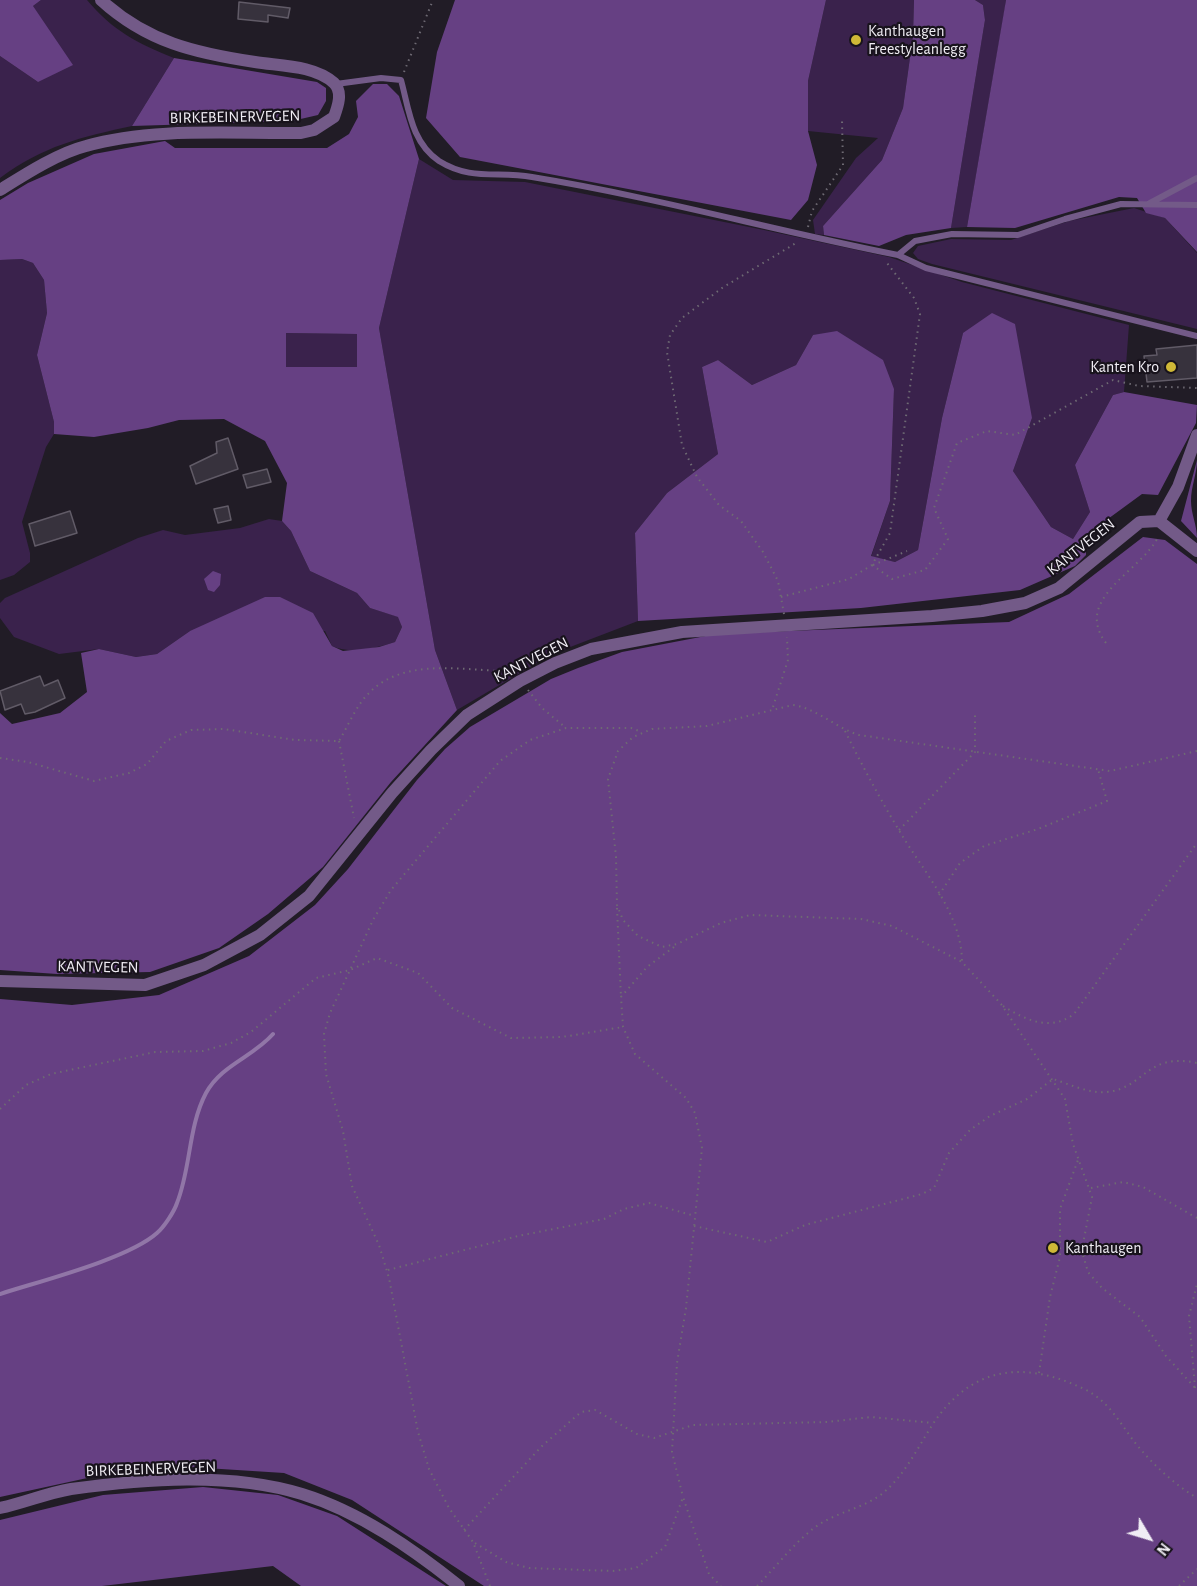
<!DOCTYPE html>
<html>
<head>
<meta charset="utf-8">
<style>
  body { margin:0 }
  #map { position:relative; width:1197px; height:1586px; overflow:hidden; background:#211c26; font-family:"Alegreya Sans",sans-serif }
  canvas { display:block }
  .north { position:absolute; left:1119px; top:1508px; width:60px; height:60px; -webkit-text-stroke:4px #18131c; paint-order:stroke; rotate:128deg; font-size:16px; font-weight:700; line-height:24px; text-align:center; color:#f0edf4 }
  .north::after { content:''; display:block; margin:auto; width:21px; height:27px; background:#f0edf4; clip-path:polygon(50% 0,100% 100%,50% 72%,0 100%) }
</style>
</head>
<body>
<div id="map">
<canvas width="1197" height="1586"></canvas>
<div class="north">N</div>
</div>
<script>
const ctx = document.querySelector('canvas').getContext('2d');
ctx.lineJoin = 'round';
function fillPath(path, color) {
  ctx.fillStyle = color;
  ctx.fill(path, 'evenodd');
}
function strokePath(path, color, width, dash) {
  ctx.strokeStyle = color;
  ctx.lineWidth = width;
  ctx.lineCap = dash ? 'butt' : 'round';
  ctx.setLineDash(dash || []);
  ctx.stroke(path);
}
function drawText(font, color, halo, rows, align = 'center') {
  ctx.font = font + ' "Alegreya Sans",sans-serif';
  ctx.lineWidth = 4.5;
  ctx.setLineDash([]);
  ctx.textBaseline = 'middle';
  ctx.strokeStyle = halo;
  ctx.fillStyle = color;
  for (const [text, x, y, turn = 0] of rows) {
    ctx.save();
    ctx.translate(x, y);
    ctx.rotate((+turn || 0) * Math.PI / 180);
    ctx.textAlign = isNaN(turn) ? turn : align;
    if (halo) ctx.strokeText(text, 0, 0);
    ctx.fillText(text, 0, 0);
    ctx.restore();
  }
}
fillPath(new Path2D(`
  M 41,0 L 87,0 C 113,31 137,43 174,58 L 132,126 C 81,137 43,146 0,178 L 0,56 L 38,82 L 33,6 Z
  M 826,0 L 914,0 L 913,36 L 903,108 L 882,160 L 823,226 L 824,235 L 815,234 L 813,220 L 856,158 L 878,138 L 808,131 L 808,81 Z
  M 975,0 L 1006,0 L 1005,8 L 967,227 L 951,228 L 985,20 L 983,5 Z
  M 419,159 L 453,180 L 525,182 L 764,230 L 889,257 L 962,282 L 1129,325 L 1124,392 L 1113,395 L 1075,465 L 1090,512 L 1073,539 L 1051,527 L 1013,471 L 1032,418 L 963,333 L 942,418 L 918,550 L 895,562 L 871,557 L 890,501 L 894,389 L 813,335 L 796,365 L 752,385 L 718,360 L 702,367 L 718,454 L 667,493 L 635,533 L 638,621 L 552,654 L 457,710 L 435,650 L 379,328 Z
  M 1134,208 L 1165,218 L 1197,253 L 1197,329 L 932,264 L 918,259 L 913,253 L 918,246 L 951,239 L 1011,240 L 1069,221 Z
  M 22,259 L 33,263 L 44,280 L 47,313 L 37,355 L 54,422 L 54,434 L 46,447 L 22,522 L 30,553 L 30,562 L 14,575 L 0,580 L 0,260 Z
  M 286,333 L 358,334 L 357,368 L 286,367 Z
  M 269,519 L 282,521 L 291,531 L 310,571 L 357,593 L 370,608 L 399,617 L 402,627 L 395,642 C 376,648 352,655 332,646 L 325,631 L 190,631 L 157,654 L 136,657 L 99,649 L 59,654 L 14,637 L 0,618 L 0,603 L 5,598 L 138,538 L 163,530 L 185,535 L 240,528 Z`), '#3a224c');
fillPath(new Path2D(`
  M 0,0 L 41,0 L 33,6 L 73,65 L 38,82 L 0,56 Z
  M 455,0 L 826,0 L 808,81 L 808,131 L 817,165 L 808,200 L 791,220 L 460,157 L 426,118 L 437,52 Z
  M 914,0 L 975,0 L 983,5 L 985,20 L 951,228 L 906,235 L 879,246 L 824,235 L 823,226 L 882,160 L 903,108 L 913,36 Z
  M 1006,0 L 1197,0 L 1197,252 L 1165,218 L 1146,213 L 1137,198 L 1119,197 L 1015,228 L 967,227 Z
  M 174,58 L 317,82 L 326,88 L 326,101 L 318,115 L 292,121 L 132,126 Z
  M 373,84 L 387,84 L 399,96 L 419,159 L 379,328 L 435,650 L 457,710 L 391,782 L 323,867 L 268,914 L 219,948 L 150,972 L 57,974 L 0,970 L 0,713 L 12,724 L 60,713 L 87,692 L 81,653 L 99,649 L 136,657 L 157,654 L 190,631 L 265,597 L 280,597 L 313,613 L 332,646 L 343,651 L 379,647 L 395,642 L 402,627 L 398,617 L 370,608 L 357,593 L 310,571 L 291,531 L 282,521 L 287,483 L 265,441 L 224,419 L 179,420 L 148,428 L 94,437 L 54,434 L 54,422 L 37,355 L 47,313 L 44,280 L 33,263 L 22,259 L 0,260 L 0,200 L 28,183 L 94,154 L 165,141 L 175,148 L 327,148 L 349,134 L 358,117 L 356,101 ZM 286,333 L 357,334 L 357,367 L 286,367 Z
  M 992,313 L 1015,324 L 1032,418 L 1013,471 L 1051,527 L 1073,539 L 1090,512 L 1075,465 L 1113,395 L 1124,392 L 1197,405 L 1196,423 L 1158,495 L 1142,494 L 1086,535 L 1086,555 L 1075,566 L 1020,590 L 861,608 L 638,621 L 635,533 L 667,493 L 718,454 L 702,367 L 718,360 L 752,385 L 796,365 L 813,335 L 837,331 L 883,360 L 894,389 L 890,501 L 871,556 L 895,562 L 918,550 L 942,418 L 963,333 Z
  M 1197,460 C 1197,474 1191,486 1191,501 C 1191,514 1197,525 1197,538 L 1181,521 Z
  M 1143,537 L 1165,540 L 1197,564 L 1197,1586 L 484,1586 L 352,1500 L 284,1473 L 174,1466 L 124,1470 L 0,1497 L 0,999 L 72,1005 L 159,995 L 249,956 L 315,905 L 348,869 L 417,780 L 445,749 L 470,727 L 551,679 L 578,668 L 622,652 L 716,634 L 1009,622 L 1069,594 Z
  M 213,571 L 221,574 L 220,585 L 214,592 L 208,590 L 204,579 Z
  M 203,1487 L 278,1495 L 337,1516 L 446,1586 L 301,1586 L 273,1566 L 102,1586 L 0,1586 L 0,1520 L 103,1495 Z`), '#664083');
strokePath(new Path2D(`
  M 0,1294 C 40,1281 128,1259 157,1233 C 164,1227 174,1212 177,1203 C 191,1168 188,1127 206,1093 C 221,1065 253,1057 273,1034`), '#9176a7', 4);
const building = new Path2D(`
  M 239,2 L 290,8 L 288,18 L 268,15 L 268,22 L 238,19 Z
  M 1197,345 L 1197,378 L 1147,382 L 1144,356 L 1157,355 L 1156,349 Z
  M 228,438 L 238,469 L 196,484 L 190,466 L 217,453 L 216,442 Z
  M 267,469 L 271,482 L 247,488 L 243,475 Z
  M 228,506 L 231,520 L 218,523 L 214,509 Z
  M 70,511 L 77,533 L 35,546 L 29,524 Z
  M 40,676 L 44,686 L 58,680 L 65,698 L 35,712 L 25,714 L 21,704 L 5,710 L 0,691 Z`);
fillPath(building, '#37323d');
strokePath(building, '#615b67', 1.5);
strokePath(new Path2D(`
  M 404,72 L 433,0
  M 808,227 L 812,211 L 843,165 L 842,120
  M 872,565 L 892,579 L 925,570 L 948,539 L 934,508 L 957,443 L 987,431 L 1015,435 L 1113,380 L 1139,386 L 1197,388
  M 873,565 L 907,551
  M 781,597 L 849,579 L 872,565 L 890,533 L 920,314 L 914,298 L 887,263
  M 784,614 L 778,581 L 763,552 L 741,521 L 719,505 L 697,477 L 682,445 L 667,352 L 670,335 L 682,318 L 722,288 L 796,243
  M 1106,643 C 1072,598 1142,571 1158,537
  M 528,690 L 542,708 L 566,728
  M 773,707 L 788,660 L 787,637
  M 845,731 C 862,765 880,799 900,832 C 923,871 962,914 962,962
  M 339,741 L 354,818
  M 1197,751 L 1110,771 L 859,735 C 836,728 816,708 793,705 L 707,726 L 652,729 L 633,737 L 618,751 L 608,779 L 616,857 L 617,905 L 623,920 L 638,936 L 662,947 L 677,944 L 721,923 L 750,915 L 861,919 L 892,926 L 962,962 L 1001,1004 L 1065,1099 L 1073,1144 L 1092,1197 L 1083,1244 L 1083,1255 L 1088,1272 L 1102,1288 L 1140,1317 L 1166,1356 L 1197,1390
  M 0,758 L 28,762 L 94,781 L 129,773 L 147,764 L 166,741 L 191,730 L 224,729 L 295,740 L 339,741 C 348,726 356,706 368,694 C 401,659 456,669 500,671 L 507,674
  M 899,830 L 975,752 L 975,712
  M 939,895 L 960,863 L 984,846 L 1038,829 L 1107,801 L 1098,769
  M 617,908 L 621,997
  M 674,947 L 647,967 L 621,997 L 623,1027 L 635,1054 L 686,1098 L 695,1113 L 702,1148 L 686,1308 L 677,1363 L 673,1434 L 672,1452 L 683,1497
  M 1003,1006 C 1026,1020 1050,1032 1074,1014 L 1197,843
  M 0,1109 L 26,1085 L 51,1074 L 155,1052 L 203,1051 L 231,1043 L 251,1032 L 316,978 L 350,970 L 377,958 L 418,973 L 452,1008 L 511,1038 L 562,1037 L 623,1027
  M 1091,1188 L 1123,1182 L 1143,1187 L 1197,1218
  M 694,1226 L 767,1242 L 805,1225 L 922,1194 L 934,1188 L 949,1153 L 970,1130 L 990,1116 L 1027,1099 L 1053,1079 C 1069,1084 1090,1094 1107,1092 C 1145,1088 1146,1052 1197,1063
  M 388,1270 L 518,1236 L 604,1219 L 624,1209 L 649,1203 L 695,1216
  M 1039,1373 L 1050,1297 L 1060,1257 L 1060,1209 L 1078,1160
  M 1195,1388 L 1189,1316 L 1197,1284
  M 464,1530 L 542,1446 L 581,1412 L 595,1410 L 637,1434 L 654,1438 L 693,1425 L 827,1422 L 871,1417 L 933,1423
  M 475,1543 L 506,1562 L 529,1568 L 613,1571 L 636,1568 L 665,1547 L 683,1497 L 709,1574 L 721,1586
  M 490,1586 L 473,1542 L 449,1508 L 429,1469 L 418,1432 L 389,1278 L 379,1245 L 352,1186 L 343,1131 L 326,1074 L 324,1034 L 330,1013 L 350,970 L 373,920 L 391,890 L 500,761 L 530,740 L 566,728 L 631,728 L 642,732
  M 757,1586 C 776,1567 793,1544 814,1528 C 835,1512 863,1509 883,1493 C 904,1476 917,1449 931,1427 C 969,1367 1022,1359 1084,1389 C 1112,1402 1123,1430 1142,1451 C 1158,1469 1177,1486 1197,1498
  M 1179,1586 L 1197,1569`), '#6e6a73', 2, [1.5, 4.5]);
strokePath(new Path2D(`
  M 336,84 L 381,78 L 401,80 C 409,109 411,142 439,161 C 471,181 497,171 532,177 C 655,197 776,231 898,255 L 926,268 L 1197,336
  M 1150,203 L 1197,178
  M 898,255 L 915,241 L 952,234 L 1018,235 L 1065,219 L 1121,204 L 1197,205`), '#735a88', 6);
strokePath(new Path2D(`
  M 0,190 C 24,175 58,153 86,146 C 152,127 233,134 301,133 L 314,130 L 334,117 C 338,106 343,92 334,83 C 314,65 279,66 255,62 C 195,53 147,42 101,0
  M 1159,521 L 1178,487 L 1197,435
  M 0,981 L 145,985 L 204,965 L 260,935 L 309,896 L 392,793 L 431,750 L 467,715 L 520,681 L 555,663 L 591,649 L 682,632 L 932,616 L 982,611 L 1025,603 L 1059,588 L 1140,522 L 1159,521 L 1197,551
  M 0,1508 C 24,1503 47,1493 71,1489 C 144,1479 230,1472 302,1494 C 360,1512 413,1549 459,1586`), '#735a88', 12);
for (const [x, y, r, color] of [
  [856,40,6,"#cfb837"],
  [1171,367,6,"#cfb837"],
  [1053,1248,6,"#cfb837"]
]) {
  const dot = new Path2D();
  dot.arc(x, y, r, 0, 2 * Math.PI);
  ctx.fillStyle = color;
  ctx.fill(dot);
  strokePath(dot, '#18131c', 2);
}
drawText('16px', '#f0edf4', '#18131c', [
  ["Kanthaugen",868,31],
  ["Freestyleanlegg",868,49],
  ["Kanten Kro",1159,367,"right"],
  ["Kanthaugen",1065,1248]
], 'left');
drawText('16px', '#f0edf4', '#18131c', [
  ["BIRKEBEINERVEGEN",235,117,-1],
  ["KANTVEGEN",1081,547,-38],
  ["KANTVEGEN",531,660,-27],
  ["KANTVEGEN",98,967,1],
  ["BIRKEBEINERVEGEN",151,1469,-2]
]);
</script>
</body>
</html>
